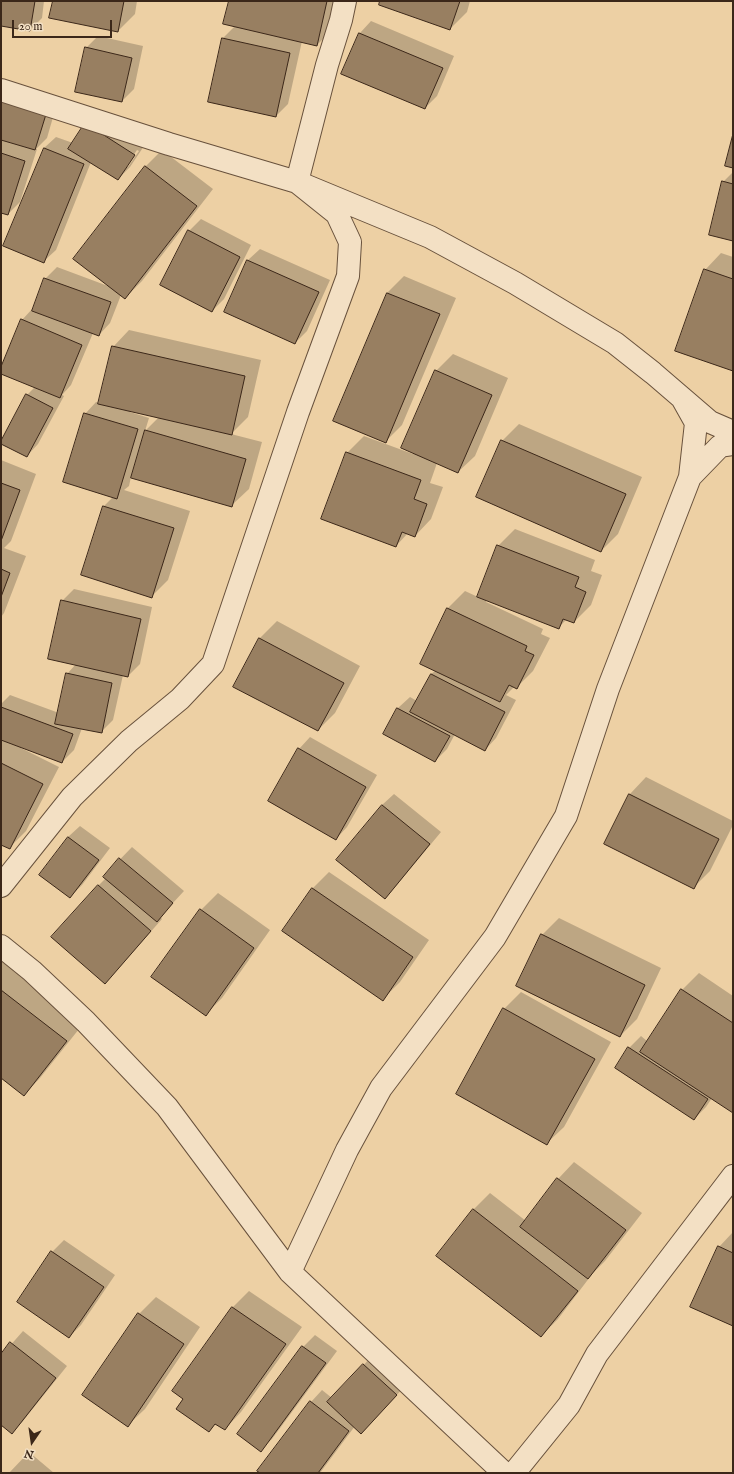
<!DOCTYPE html>
<html>
<head>
<meta charset="utf-8">
<style>
  body { margin:0 }
  #map { position:relative; width:734px; height:1474px; overflow:hidden; background:#edd0a4; font-family:"IM FELL English",serif }
  canvas { display:block }
  .frame { position:absolute; inset:0; border:2px solid #3b2719; pointer-events:none }
  .north { position:absolute; left:12px; top:1422px; width:40px; height:40px; -webkit-text-stroke:3px #f3e0c4; paint-order:stroke; rotate:193deg; font-size:11px; font-weight:700; line-height:16px; text-align:center; color:#3b2719 }
  .north::after { content:''; display:block; margin:auto; width:14px; height:18px; background:#3b2719; clip-path:polygon(50% 0,100% 100%,50% 72%,0 100%) }
  .scale { position:absolute; left:12px; top:20px; width:100px; height:18px; box-sizing:border-box; border:2px solid #3b2719; border-top:0; padding-left:5px; font-size:12px; line-height:14px; white-space:nowrap; color:#3b2719; -webkit-text-stroke:3px #f3e0c4; paint-order:stroke }
</style>
</head>
<body>
<div id="map">
<canvas width="734" height="1474"></canvas>
<div class="frame"></div>
<div class="north">N</div>
<div class="scale">20 m</div>
</div>
<script>
const ctx = document.querySelector('canvas').getContext('2d');
ctx.lineJoin = 'round';
function fillPath(path, color) {
  ctx.fillStyle = color;
  ctx.fill(path, 'evenodd');
}
function strokePath(path, color, width, dash) {
  ctx.strokeStyle = color;
  ctx.lineWidth = width;
  ctx.lineCap = dash ? 'butt' : 'round';
  ctx.setLineDash(dash || []);
  ctx.stroke(path);
}
fillPath(new Path2D(`
  M 1,1 L 44,1 L 42,18 L 30,30 L 1,25 Z
  M 54,1 L 137,1 L 135,14 L 118,31 Z
  M 230,1 L 340,1 L 334,28 L 317,45 L 302,41 L 288,104 L 276,116 L 223,38 L 235,26 Z
  M 381,1 L 470,1 L 467,12 L 450,29 Z
  M 371,21 L 454,56 L 437,96 L 425,108 L 343,73 L 360,33 Z
  M 98,36 L 143,46 L 134,89 L 122,101 L 86,48 Z
  M 1,82 L 58,100 L 47,138 L 36,149 L 37,149 L 20,202 L 8,214 L 1,212 Z
  M 86,124 L 146,143 L 130,167 L 118,179 L 91,162 L 56,250 L 44,261 L 44,148 L 56,137 L 73,143 ZM 137,150 L 139,151 L 128,167 L 126,167 Z
  M 162,150 L 213,189 L 142,281 L 125,298 L 121,295 L 110,323 L 99,335 L 93,333 L 71,385 L 62,395 L 64,396 L 38,444 L 27,456 L 1,443 L 27,395 L 35,387 L 1,373 L 1,369 L 22,320 L 33,308 L 45,279 L 57,267 L 108,286 L 145,167 Z
  M 733,172 L 733,240 L 723,182 Z
  M 201,219 L 251,245 L 224,299 L 212,311 L 189,231 Z
  M 260,249 L 330,280 L 307,331 L 295,343 L 226,312 L 248,260 Z
  M 721,253 L 733,257 L 733,370 L 705,270 Z
  M 404,276 L 456,298 L 402,425 L 385,442 L 334,421 L 387,293 Z
  M 129,330 L 261,360 L 248,417 L 231,434 L 262,442 L 249,489 L 232,505 L 131,477 L 129,486 L 124,490 L 190,511 L 168,580 L 151,597 L 82,575 L 104,506 L 114,496 L 85,414 L 96,402 L 100,403 L 113,347 ZM 130,410 L 159,417 L 145,431 L 149,418 L 130,412 Z
  M 453,354 L 508,378 L 475,456 L 458,472 L 437,463 L 430,483 L 443,487 L 431,519 L 415,536 L 408,533 L 396,546 L 347,453 L 364,436 L 413,454 L 436,371 Z
  M 519,424 L 642,477 L 618,534 L 601,551 L 478,497 L 502,441 Z
  M 1,460 L 36,474 L 11,541 L 4,548 L 26,556 L 4,613 L 1,617 Z
  M 515,529 L 595,560 L 591,571 L 602,575 L 591,605 L 574,622 L 567,619 L 558,628 L 487,600 L 486,602 L 543,629 L 541,634 L 550,638 L 533,671 L 516,688 L 514,687 L 506,695 L 516,700 L 496,738 L 485,750 L 455,734 L 447,749 L 435,761 L 384,733 L 398,708 L 410,697 L 417,701 L 431,674 L 435,671 L 421,664 L 448,608 L 465,591 L 478,597 L 498,546 Z
  M 74,589 L 152,607 L 140,664 L 128,676 L 123,675 L 113,720 L 101,732 L 82,728 L 74,750 L 62,762 L 21,747 L 21,748 L 59,767 L 26,831 L 9,848 L 1,844 L 1,704 L 10,695 L 59,713 L 67,674 L 76,664 L 62,601 Z
  M 277,621 L 360,666 L 335,713 L 318,730 L 234,686 L 260,638 Z
  M 310,737 L 377,775 L 347,827 L 336,839 L 299,749 Z
  M 646,777 L 733,821 L 733,825 L 710,871 L 694,887 L 605,843 L 630,794 Z
  M 394,794 L 441,832 L 396,886 L 385,898 L 382,805 Z
  M 80,826 L 110,848 L 82,885 L 70,897 L 68,837 Z
  M 132,847 L 184,891 L 160,917 L 162,919 L 116,971 L 98,886 L 106,878 L 104,876 Z
  M 329,872 L 429,940 L 400,982 L 383,999 L 312,889 Z
  M 218,893 L 270,930 L 222,998 L 205,1015 L 201,910 Z
  M 559,918 L 661,968 L 637,1019 L 620,1036 L 542,935 Z
  M 1,961 L 83,1024 L 40,1078 L 24,1095 L 1,1077 Z
  M 699,973 L 733,996 L 733,1112 L 712,1098 L 706,1107 L 694,1119 L 629,1048 L 641,1036 L 647,1041 L 682,990 Z
  M 521,992 L 611,1042 L 564,1127 L 547,1143 L 504,1009 Z
  M 574,1162 L 642,1213 L 605,1261 L 593,1273 L 558,1319 L 541,1336 L 473,1210 L 490,1193 L 526,1221 L 558,1179 Z
  M 733,1232 L 733,1325 L 719,1247 Z
  M 64,1240 L 115,1275 L 81,1325 L 69,1337 L 52,1252 Z
  M 249,1291 L 302,1327 L 241,1412 L 225,1429 L 216,1423 L 209,1431 L 184,1398 L 173,1391 L 233,1307 Z
  M 156,1297 L 200,1327 L 145,1409 L 128,1425 L 139,1314 Z
  M 23,1331 L 67,1366 L 23,1421 L 12,1432 L 1,1424 L 1,1356 Z
  M 315,1335 L 337,1351 L 272,1439 L 260,1450 L 238,1434 L 303,1347 Z
  M 375,1353 L 408,1383 L 373,1420 L 355,1426 L 320,1473 L 262,1473 L 311,1402 L 322,1390 L 332,1398 Z
  M 29,1452 L 54,1473 L 9,1473 Z`), '#0003');
const building = new Path2D(`
  M 1,1 L 35,1 L 30,31 L 1,26 Z
  M 53,1 L 124,1 L 118,32 L 49,18 Z
  M 229,1 L 327,1 L 317,46 L 223,24 Z
  M 380,1 L 460,1 L 450,30 L 379,5 Z
  M 359,33 L 443,68 L 425,109 L 341,74 Z
  M 222,38 L 290,53 L 276,117 L 208,102 Z
  M 85,47 L 132,58 L 122,102 L 75,92 Z
  M 1,97 L 47,111 L 35,150 L 1,140 Z
  M 85,123 L 135,155 L 118,180 L 68,149 Z
  M 733,134 L 733,168 L 725,166 Z
  M 44,148 L 84,164 L 44,263 L 3,246 Z
  M 1,153 L 25,161 L 8,215 L 1,213 Z
  M 145,166 L 197,206 L 125,299 L 73,259 Z
  M 722,181 L 733,184 L 733,241 L 709,235 Z
  M 188,230 L 240,257 L 212,312 L 160,285 Z
  M 247,260 L 319,292 L 295,344 L 224,312 Z
  M 704,269 L 733,279 L 733,371 L 675,351 Z
  M 44,278 L 111,302 L 99,336 L 32,311 Z
  M 387,293 L 440,314 L 386,443 L 333,421 Z
  M 21,319 L 82,345 L 60,398 L 1,374 L 1,367 Z
  M 112,346 L 245,376 L 232,435 L 98,404 Z
  M 435,370 L 492,395 L 458,473 L 401,448 Z
  M 26,394 L 53,408 L 27,457 L 1,444 L 1,441 Z
  M 84,413 L 138,429 L 117,499 L 63,482 Z
  M 145,430 L 246,459 L 232,507 L 131,478 Z
  M 501,440 L 626,494 L 601,552 L 476,497 Z
  M 346,452 L 421,480 L 414,499 L 427,504 L 415,537 L 402,532 L 396,547 L 321,519 Z
  M 1,483 L 20,490 L 1,541 Z
  M 103,506 L 174,528 L 152,598 L 81,575 Z
  M 497,545 L 579,577 L 575,587 L 586,592 L 574,623 L 563,619 L 559,629 L 477,597 Z
  M 1,569 L 10,573 L 1,597 Z
  M 61,600 L 141,619 L 128,677 L 48,659 Z
  M 447,608 L 527,646 L 525,651 L 534,655 L 517,689 L 509,685 L 500,702 L 420,664 Z
  M 259,638 L 344,683 L 318,731 L 233,687 Z
  M 66,673 L 112,683 L 102,733 L 55,724 Z
  M 431,674 L 505,712 L 485,751 L 410,712 Z
  M 1,707 L 73,734 L 62,763 L 1,740 Z
  M 397,708 L 450,736 L 435,762 L 383,734 Z
  M 298,748 L 366,787 L 336,840 L 268,801 Z
  M 1,763 L 43,784 L 10,849 L 1,845 Z
  M 629,794 L 719,839 L 694,889 L 604,844 Z
  M 382,805 L 430,844 L 385,899 L 336,860 Z
  M 68,837 L 99,860 L 70,898 L 39,875 Z
  M 119,858 L 173,903 L 157,922 L 103,877 Z
  M 98,885 L 151,931 L 105,984 L 51,937 Z
  M 312,888 L 413,957 L 383,1001 L 282,931 Z
  M 200,909 L 254,948 L 206,1016 L 151,977 Z
  M 541,934 L 645,985 L 620,1037 L 516,986 Z
  M 681,989 L 733,1023 L 733,1113 L 640,1052 Z
  M 1,990 L 67,1041 L 24,1096 L 1,1078 Z
  M 503,1008 L 595,1059 L 547,1145 L 456,1094 Z
  M 628,1047 L 708,1099 L 694,1120 L 615,1068 Z
  M 557,1178 L 626,1230 L 588,1279 L 520,1227 Z
  M 473,1209 L 578,1291 L 541,1337 L 436,1256 Z
  M 718,1246 L 733,1253 L 733,1326 L 690,1307 Z
  M 51,1251 L 104,1287 L 69,1338 L 17,1302 Z
  M 232,1307 L 286,1344 L 225,1430 L 215,1424 L 209,1432 L 176,1409 L 183,1399 L 172,1391 Z
  M 138,1313 L 184,1344 L 128,1427 L 82,1395 Z
  M 10,1342 L 56,1378 L 12,1434 L 1,1425 L 1,1354 Z
  M 302,1346 L 326,1363 L 261,1452 L 237,1434 Z
  M 363,1364 L 397,1395 L 361,1434 L 327,1402 Z
  M 310,1401 L 349,1431 L 318,1473 L 260,1473 L 257,1471 Z`);
fillPath(building, '#987f61');
strokePath(building, '#3b2719', 1);
const minor = new Path2D(`
  M 1,90 L 169,144 L 297,182 L 430,237 L 515,283 L 615,343 L 653,373 L 710,422 L 733,432
  M 690,477 L 720,446 L 733,444
  M 1,886 L 72,797 L 129,741 L 180,699 L 213,664 L 298,412 L 348,276 L 350,242 L 337,214 L 297,182 L 327,65 L 341,20 L 345,1
  M 1,946 L 32,971 L 86,1022 L 167,1107 L 290,1272 L 504,1473
  M 290,1272 L 347,1150 L 381,1088 L 495,937 L 566,816 L 608,689 L 690,477 L 696,423 L 682,398
  M 514,1473 L 569,1405 L 597,1354 L 733,1176`);
strokePath(minor, '#68513c', 24);
strokePath(minor, '#f3e0c4', 22);
</script>
</body>
</html>
